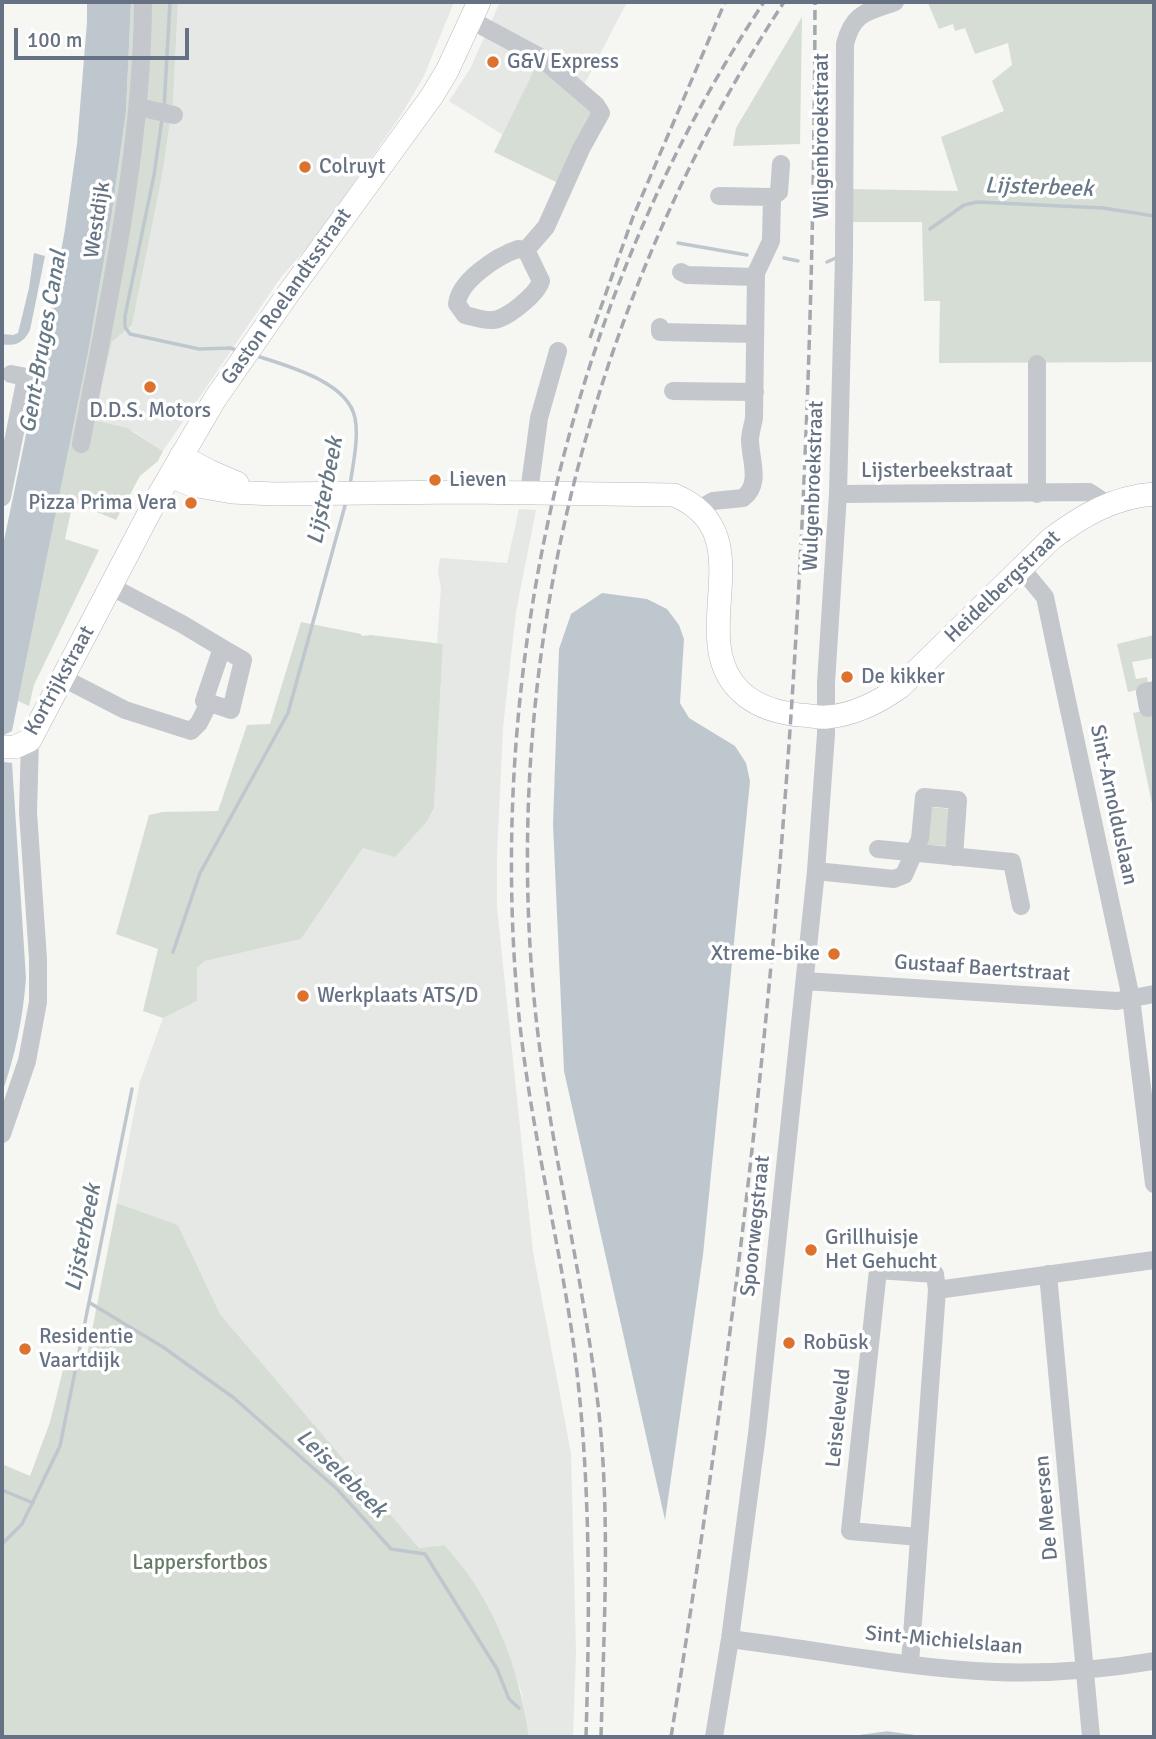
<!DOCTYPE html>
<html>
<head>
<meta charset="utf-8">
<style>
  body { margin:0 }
  #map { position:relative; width:1156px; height:1739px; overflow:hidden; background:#f6f6f3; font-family:Signika,sans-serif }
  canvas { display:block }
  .frame { position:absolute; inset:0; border:4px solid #667283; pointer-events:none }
  .scale { position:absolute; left:14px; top:28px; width:175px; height:32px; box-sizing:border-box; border:4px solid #667283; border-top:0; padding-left:9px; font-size:21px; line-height:24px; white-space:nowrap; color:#667283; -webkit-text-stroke:5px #fff; paint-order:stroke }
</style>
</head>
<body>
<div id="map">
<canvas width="1156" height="1739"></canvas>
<div class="frame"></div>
<div class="scale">100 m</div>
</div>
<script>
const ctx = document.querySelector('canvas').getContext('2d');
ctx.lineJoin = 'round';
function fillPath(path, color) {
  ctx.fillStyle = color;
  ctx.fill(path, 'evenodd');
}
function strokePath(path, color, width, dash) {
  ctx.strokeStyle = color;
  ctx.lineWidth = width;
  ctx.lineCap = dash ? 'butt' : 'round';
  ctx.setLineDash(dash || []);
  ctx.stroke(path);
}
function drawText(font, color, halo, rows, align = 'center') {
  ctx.font = font + ' Signika,sans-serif';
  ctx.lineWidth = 7;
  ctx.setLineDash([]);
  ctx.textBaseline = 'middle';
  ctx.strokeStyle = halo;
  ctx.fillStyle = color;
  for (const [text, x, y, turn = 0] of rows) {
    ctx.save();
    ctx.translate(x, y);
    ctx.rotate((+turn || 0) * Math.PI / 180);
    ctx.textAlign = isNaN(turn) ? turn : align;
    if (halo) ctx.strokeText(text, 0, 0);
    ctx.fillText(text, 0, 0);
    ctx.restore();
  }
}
fillPath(new Path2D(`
  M 178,2 L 454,2 L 424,76 L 401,115 L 314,240 L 281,277 L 163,451 L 135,432 L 93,420 L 112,342 L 132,325 L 162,176 L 173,102 Z
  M 500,2 L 627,2 L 584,85 L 542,54 L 503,135 L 449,101 L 470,69 Z
  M 519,509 L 536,510 L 516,612 L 503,727 L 497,856 L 497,907 L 533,1252 L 571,1453 L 576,1653 L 573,1737 L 529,1737 L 521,1691 L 501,1634 L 480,1594 L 452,1554 L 443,1545 L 419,1548 L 220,1314 L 178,1225 L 117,1203 L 140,1081 L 163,1018 L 197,1001 L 197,968 L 205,961 L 301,939 L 363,848 L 428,820 L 434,808 L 443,644 L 437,643 L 441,588 L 438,573 L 440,558 L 507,563 Z`), '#e6e8e6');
fillPath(new Path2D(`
  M 131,2 L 178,2 L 173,102 L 162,176 L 132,325 L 112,342 L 93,420 L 127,428 L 163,451 L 158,461 L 140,476 L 116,520 L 73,502 L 65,539 L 99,550 L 34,685 L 29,706 L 18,701 L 88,353 L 111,219 L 126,112 Z
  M 930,2 L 1154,2 L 1154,362 L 939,363 L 940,301 L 924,301 L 922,222 L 851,222 L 850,189 L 958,191 L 941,137 L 1004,111 L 992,81 L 1012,65 L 1008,43 L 975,54 L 965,28 L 955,31 L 953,24 L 939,29 L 928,3 Z
  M 802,17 L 800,144 L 733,146 L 736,128 Z
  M 539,60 L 591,112 L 591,117 L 558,183 L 494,152 Z
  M 301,622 L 361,634 L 362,636 L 371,635 L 443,644 L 434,808 L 428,820 L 395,857 L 363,848 L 301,939 L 205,961 L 197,968 L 197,1001 L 163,1018 L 143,1011 L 158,949 L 116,934 L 149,815 L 163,812 L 218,811 L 247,725 L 270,724 Z
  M 1154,635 L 1154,658 L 1132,662 L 1136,679 L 1147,677 L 1149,687 L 1128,692 L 1117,644 Z
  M 1153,709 L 1154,714 L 1154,813 L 1133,713 Z
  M 931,807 L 950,809 L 946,846 L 928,845 Z
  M 117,1203 L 178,1225 L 220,1314 L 419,1548 L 444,1545 C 493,1597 519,1667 529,1737 L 2,1737 L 2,1464 L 30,1476 L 50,1422 L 65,1362 L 87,1356 Z`), '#d6ddd4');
fillPath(new Path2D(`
  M 87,2 L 131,2 L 126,112 L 111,219 L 88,353 L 12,731 L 4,735 L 4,762 L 12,763 L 26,978 C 23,1018 15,1056 2,1093 L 2,550 L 44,348 L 65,229 L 77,144 L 87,22 Z
  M 34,253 L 45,256 L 30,330 C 24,342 16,347 2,344 L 2,334 L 13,335 L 18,333 L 29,288 Z
  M 602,593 L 647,599 L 667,609 L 679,625 L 684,639 L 680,703 L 689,718 L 735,746 L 746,763 L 750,781 L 703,1255 L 665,1520 L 564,1071 L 553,824 L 559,649 L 571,614 Z`), '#bfc7ce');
strokePath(new Path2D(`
  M 164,108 L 170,2
  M 162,119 L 154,175 L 125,316 L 125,327 L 130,334 L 199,349 L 230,348 L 239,351
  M 930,229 L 964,205 L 977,202 L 1103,208 L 1154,216
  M 678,243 L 747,255
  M 784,258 L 798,261
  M 827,262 L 838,257
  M 257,356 C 288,366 348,382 355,418 C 359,438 353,464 350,485
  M 173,952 L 200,873 L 288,713 L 346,502
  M 90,1303 L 163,1347 L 234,1398 L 337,1489 L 391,1549 L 425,1554 L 497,1669 L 509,1699 L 519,1708
  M 2,1490 L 33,1503
  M 2,1544 L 22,1524 L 60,1446 L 132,1089
  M 692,1737 L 696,1737
  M 858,1737 L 887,1733 L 917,1737`), '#bfc7ce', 3.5);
const major = new Path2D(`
  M 181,456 L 209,471 L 237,483
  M 170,476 L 192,485 L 232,492 L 274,494 L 465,492 L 674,495 C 744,524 713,590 719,645 C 724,691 758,711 800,715 C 809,715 818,718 827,717 C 853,715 879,702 900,687 L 1051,539 C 1083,515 1114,497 1154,494
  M 2,747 L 15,747 L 30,740 L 157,498 L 215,399 L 288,294 L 432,96 L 447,71 L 479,2`);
strokePath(major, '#b5b8bd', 24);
strokePath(new Path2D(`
  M 471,20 L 540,57 L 596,105 L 601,113 L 581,149 L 546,227 L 526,250
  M 138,107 L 174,115
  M 772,197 L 779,192 L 781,164
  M 518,249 L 526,250 L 541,281 C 537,294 506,320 493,320 C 484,321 474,317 465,315 L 457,304 C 459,281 497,256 518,249 Z
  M 681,272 L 687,275 L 756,277
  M 660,327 L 660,332 L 755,334
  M 673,391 L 755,392
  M 81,444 C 109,298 142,151 143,2
  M 529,492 L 539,418 L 558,351
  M 838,494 L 1089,492 L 1100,499 L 1103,506
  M 1037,494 L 1037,364
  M 2,497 L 26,377 L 11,374
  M 700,509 L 713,501 L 743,498 C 762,484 750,459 750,440 C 750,433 753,425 754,418 L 756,273 L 771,241 L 772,197 L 719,196
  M 1021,568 L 1045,597 L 1057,654 L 1131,998 L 1154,1184
  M 110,586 L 182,624 L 222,648 L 204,701 L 231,710 L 243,660 L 222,648
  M 63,678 L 125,710 L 191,731 L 199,723 L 209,703
  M 1148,708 L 1145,692 L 1154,690
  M 878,849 L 1012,862 L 1021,906
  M 816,871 L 894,879 L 904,875 L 920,839 L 924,797 L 958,800 L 954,857
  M 805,981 L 1117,1001 L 1154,994
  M 2,1134 L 27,1061 L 38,1002 L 38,959 L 28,812 L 30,740
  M 1048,1274 L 1091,1737
  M 919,1537 L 850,1531 L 878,1270 L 935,1274 L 937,1290
  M 730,1639 C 818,1650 906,1668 995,1672 C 1048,1674 1101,1670 1154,1661
  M 910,1663 L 937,1290 L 1154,1260
  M 714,1737 L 730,1639 L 757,1434 L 816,871 L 826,734 L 826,683 L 838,494 L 844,257 L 845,44 C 853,12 867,12 895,2`), '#c4c7cb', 18);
strokePath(major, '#fff', 23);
strokePath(new Path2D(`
  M 590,338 L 633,217 L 725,2
  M 586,1737 C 590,1602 591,1468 572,1333 C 555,1221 527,1110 517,996 C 488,655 573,288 764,2
  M 601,1737 C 604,1623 611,1509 597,1396 C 580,1258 545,1125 533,987 C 503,642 595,291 784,2
  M 671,1737 C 705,1524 735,1310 758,1095 C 797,732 814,367 815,2`), '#a3a7ae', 3.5, [10, 5]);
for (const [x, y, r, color] of [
  [493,62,7,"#dc722d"],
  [305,167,7,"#dc722d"],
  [150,387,7,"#dc722d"],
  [435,480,7,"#dc722d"],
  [191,503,7,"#dc722d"],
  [847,677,7,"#dc722d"],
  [834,954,7,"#dc722d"],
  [303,996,7,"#dc722d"],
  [811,1250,7,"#dc722d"],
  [789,1343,7,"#dc722d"],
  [25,1349,7,"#dc722d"]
]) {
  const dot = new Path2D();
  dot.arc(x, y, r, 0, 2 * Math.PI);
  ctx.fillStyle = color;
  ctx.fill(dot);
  strokePath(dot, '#fff', 2.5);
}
drawText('21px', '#667283', '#fff', [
  ["G&V Express",507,62],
  ["Colruyt",319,167],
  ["D.D.S. Motors",150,411,"center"],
  ["Lieven",449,480],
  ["Pizza Prima Vera",177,503,"right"],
  ["De kikker",861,677],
  ["Xtreme-bike",820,954,"right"],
  ["Werkplaats ATS/D",317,996],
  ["Grillhuisje",825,1238],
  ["Het Gehucht",825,1262],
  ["Residentie",39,1337],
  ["Vaartdijk",39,1361],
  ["Robūsk",803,1343]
], 'left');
drawText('21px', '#667283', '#fff', [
  ["Wilgenbroekstraat",822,136,-90],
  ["Westdijk",98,220,-81],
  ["Gaston Roelandtsstraat",287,297,-55],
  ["Lijsterbeekstraat",937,471],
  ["Wulgenbroekstraat",814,486,-88],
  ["Heidelbergstraat",1003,587,-44],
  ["Kortrijkstraat",60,681,-61],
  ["Sint-Arnolduslaan",1113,805,78],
  ["Gustaaf Baertstraat",982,969,4],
  ["Spoorwegstraat",756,1226,-84],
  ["Leiseleveld",839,1418,-84],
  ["De Meersen",1047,1508,-95],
  ["Sint-Michielslaan",944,1641,5]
]);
drawText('21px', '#667a65', '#fff', [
  ["Lappersfortbos",200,1563]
]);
drawText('italic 23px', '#677986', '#fff', [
  ["Lijsterbeek",1039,188,2],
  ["Gent-Bruges Canal",44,342,-80],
  ["Lijsterbeek",326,491,-79],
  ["Lijsterbeek",84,1238,-79],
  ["Leiselebeek",341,1474,44]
]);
</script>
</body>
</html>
